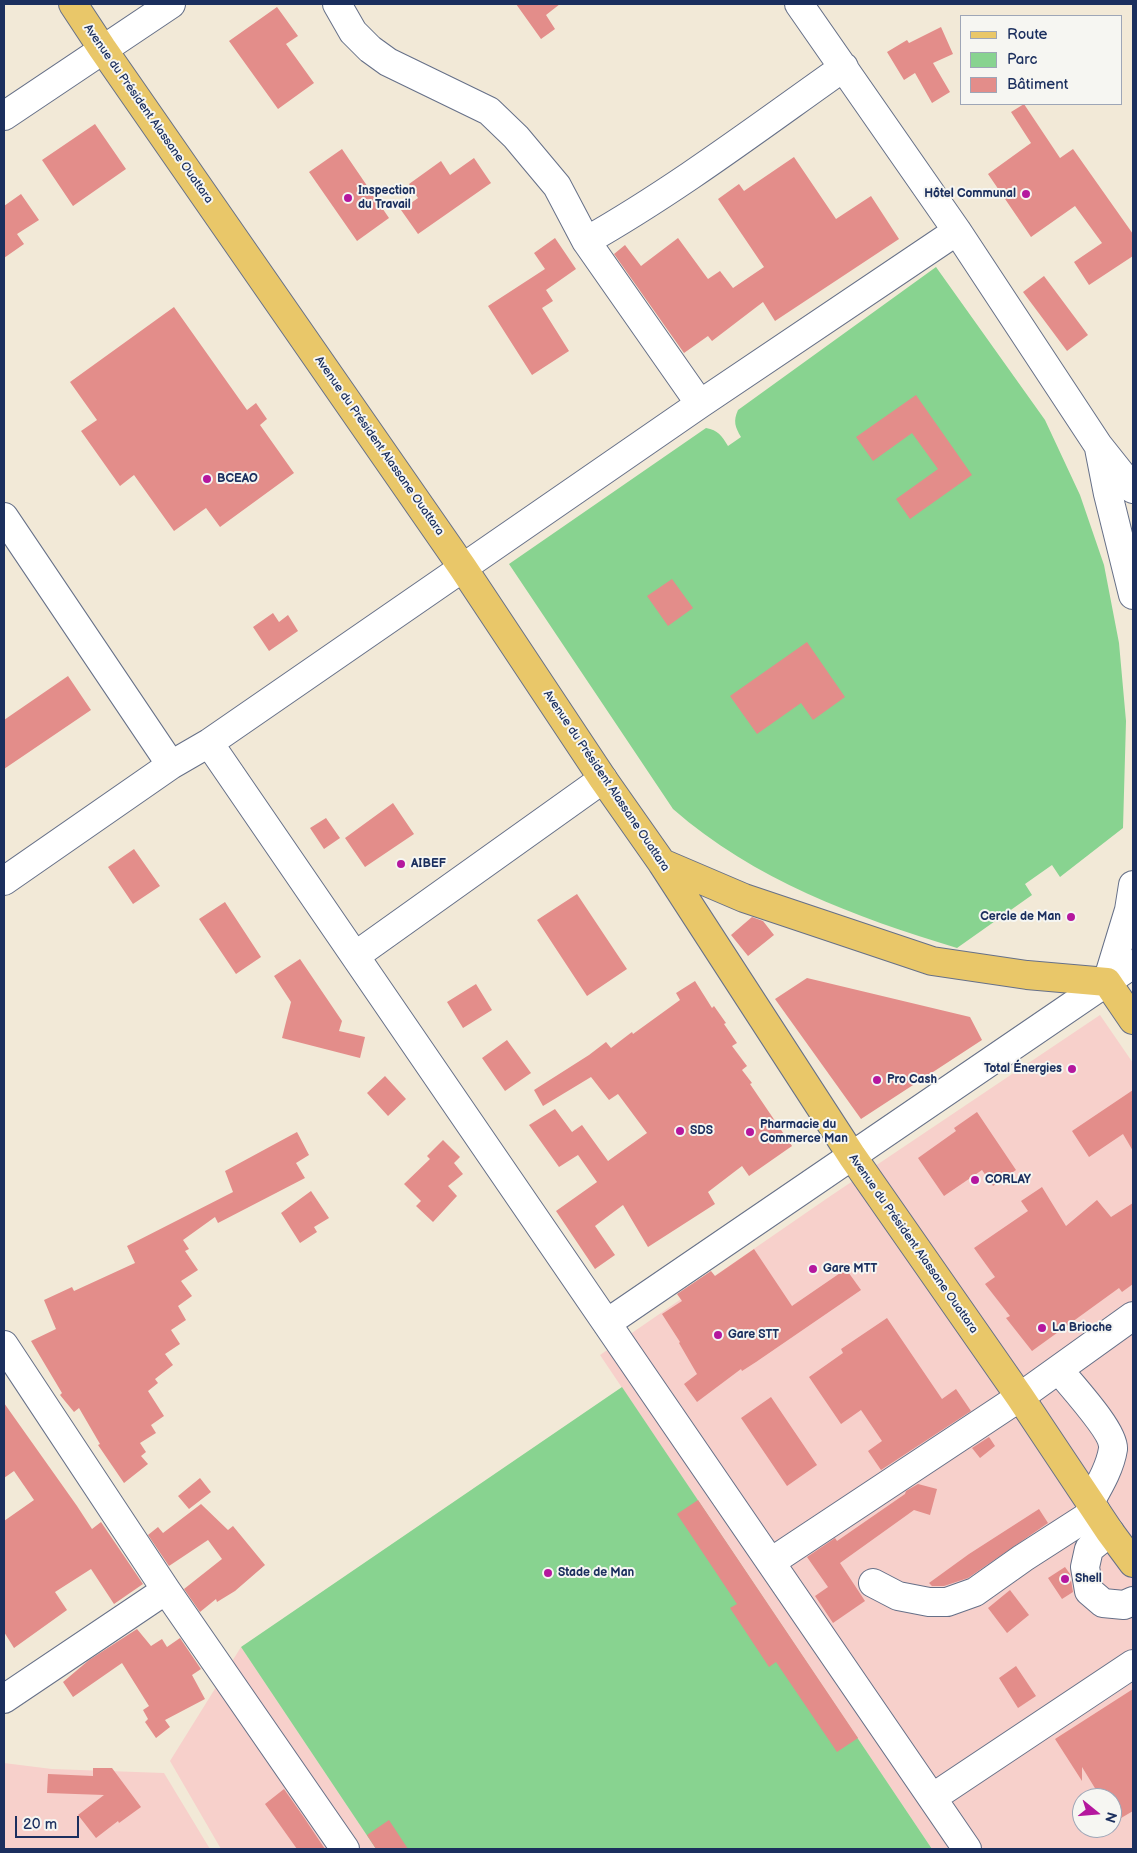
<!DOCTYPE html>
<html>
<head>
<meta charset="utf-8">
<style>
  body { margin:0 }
  #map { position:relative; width:1137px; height:1853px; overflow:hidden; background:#f2e9d7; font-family:"Balsamiq Sans",sans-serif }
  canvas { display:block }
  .frame { position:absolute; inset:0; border:5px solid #1b2f5e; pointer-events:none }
  .legend { position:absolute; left:960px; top:15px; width:162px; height:90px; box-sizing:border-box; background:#f6f6f2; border:1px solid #9ea6b7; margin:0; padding:6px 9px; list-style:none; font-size:15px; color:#1b2f5e }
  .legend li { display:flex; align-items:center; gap:10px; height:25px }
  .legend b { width:25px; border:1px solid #9ea6b7 }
  .north { position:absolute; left:1072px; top:1788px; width:50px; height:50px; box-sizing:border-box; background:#f6f6f2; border:1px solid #9ea6b7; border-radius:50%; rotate:107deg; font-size:14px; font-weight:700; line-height:20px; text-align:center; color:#1b2f5e }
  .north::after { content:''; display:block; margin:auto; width:18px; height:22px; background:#b5179e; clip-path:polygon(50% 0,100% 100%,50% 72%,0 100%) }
  .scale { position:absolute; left:15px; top:1816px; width:64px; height:22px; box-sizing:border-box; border:2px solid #1b2f5e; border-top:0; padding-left:6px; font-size:15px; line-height:18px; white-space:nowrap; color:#1b2f5e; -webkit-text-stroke:4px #f6f6f2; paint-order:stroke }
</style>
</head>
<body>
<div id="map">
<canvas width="1137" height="1853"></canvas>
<div class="frame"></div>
<ul class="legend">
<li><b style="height:6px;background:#e9c769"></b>Route</li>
<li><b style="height:14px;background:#88d390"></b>Parc</li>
<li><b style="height:14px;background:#e38d8a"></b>Bâtiment</li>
</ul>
<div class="north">N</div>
<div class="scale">20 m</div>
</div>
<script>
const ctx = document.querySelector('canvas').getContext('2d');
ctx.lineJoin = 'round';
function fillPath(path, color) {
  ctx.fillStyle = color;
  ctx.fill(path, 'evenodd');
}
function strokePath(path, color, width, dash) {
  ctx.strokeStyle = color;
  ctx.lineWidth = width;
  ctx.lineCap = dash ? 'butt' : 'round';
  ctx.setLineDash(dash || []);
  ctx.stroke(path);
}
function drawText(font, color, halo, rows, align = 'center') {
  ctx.font = font + ' "Balsamiq Sans",sans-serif';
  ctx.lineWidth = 4;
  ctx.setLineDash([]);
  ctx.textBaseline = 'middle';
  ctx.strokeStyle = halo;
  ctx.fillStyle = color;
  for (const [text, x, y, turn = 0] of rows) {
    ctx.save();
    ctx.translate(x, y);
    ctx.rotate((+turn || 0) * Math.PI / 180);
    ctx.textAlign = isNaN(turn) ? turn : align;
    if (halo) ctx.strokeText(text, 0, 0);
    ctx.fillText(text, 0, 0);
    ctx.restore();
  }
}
fillPath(new Path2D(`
  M 1100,1015 L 1133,1063 L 1133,1849 L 932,1849 L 600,1355 L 829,1197 ZM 1082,1798 L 1112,1798 L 1112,1828 L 1082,1828 Z
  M 241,1647 L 376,1849 L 221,1849 L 170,1761 Z
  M 4,1763 L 52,1769 L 164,1773 L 210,1849 L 4,1849 Z`), '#f7d0cb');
fillPath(new Path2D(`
  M 936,267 L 1045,420 L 1080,495 L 1104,565 L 1119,643 L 1126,721 L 1123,828 L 1060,877 L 1052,865 L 1025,884 L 1032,895 L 957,948 C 855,917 754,880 673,809 L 509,564 L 706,428 C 718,430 722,436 728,446 L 741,437 C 735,427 733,421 738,410 Z
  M 622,1387 L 932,1849 L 376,1849 L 241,1647 Z`), '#88d390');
fillPath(new Path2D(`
  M 516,4 L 560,4 L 546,15 L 555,29 L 541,39 Z
  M 277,7 L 298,36 L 286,44 L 314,83 L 278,109 L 229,41 Z
  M 941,27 L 953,54 L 933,63 L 950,92 L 932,103 L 915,73 L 904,80 L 887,52 L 907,40 L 909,43 Z
  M 1024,104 L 1060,158 L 1073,149 L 1133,234 L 1133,256 L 1089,285 L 1074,262 L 1102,243 L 1075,206 L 1031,237 L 988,174 L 1031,143 L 1011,112 Z
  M 95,124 L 126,169 L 73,206 L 42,160 Z
  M 342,149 L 389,218 L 357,241 L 309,172 Z
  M 794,157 L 836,219 L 871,196 L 899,239 L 775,321 L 763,302 L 712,341 L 708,336 L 684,353 L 614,254 L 625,245 L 641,266 L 678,238 L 708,279 L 720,271 L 733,288 L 764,267 L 718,199 L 739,184 L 744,191 Z
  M 474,158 L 491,183 L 418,234 L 401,210 L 418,198 L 409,184 L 441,161 L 450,175 Z
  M 21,194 L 39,220 L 17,234 L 24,244 L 4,258 L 4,206 Z
  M 555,238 L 576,269 L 546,290 L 553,301 L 542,308 L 569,351 L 532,375 L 488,306 L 545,269 L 534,253 Z
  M 1044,276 L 1088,335 L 1067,351 L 1023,292 Z
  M 174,307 L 247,410 L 256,403 L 267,419 L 260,425 L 294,473 L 220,527 L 206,508 L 174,531 L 134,475 L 120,486 L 81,431 L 97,420 L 70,382 Z
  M 916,395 L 972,475 L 910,519 L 896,499 L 938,469 L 912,433 L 873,461 L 856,437 Z
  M 672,579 L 693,608 L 668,626 L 647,596 Z
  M 273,613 L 279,622 L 288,615 L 298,631 L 269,651 L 253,627 Z
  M 807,642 L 845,697 L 813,720 L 801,703 L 757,734 L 730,696 Z
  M 68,676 L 91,710 L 4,769 L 4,720 Z
  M 393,803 L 414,834 L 365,867 L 345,838 Z
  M 326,818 L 340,838 L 324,849 L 310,828 Z
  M 134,849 L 160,886 L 133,904 L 108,867 Z
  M 577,894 L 627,969 L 587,996 L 537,920 Z
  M 225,902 L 261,957 L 236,974 L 199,919 Z
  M 752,917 L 763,921 L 774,935 L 748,956 L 731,935 Z
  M 300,959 L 342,1021 L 339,1031 L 365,1037 L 360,1058 L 282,1038 L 291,1002 L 274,976 Z
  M 807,978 L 970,1017 L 982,1040 L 861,1119 L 775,999 Z
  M 695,981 L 712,1008 L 714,1006 L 726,1023 L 724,1024 L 737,1043 L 732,1046 L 747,1066 L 742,1070 L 752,1083 L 750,1084 L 792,1146 L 749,1176 L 742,1166 L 708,1192 L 715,1204 L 648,1247 L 623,1205 L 595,1226 L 615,1255 L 595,1269 L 556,1211 L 597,1182 L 578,1155 L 559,1167 L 529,1125 L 555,1109 L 572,1132 L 582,1125 L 608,1161 L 647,1133 L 618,1094 L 609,1100 L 591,1077 L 543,1106 L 534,1090 L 589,1055 L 606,1042 L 611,1048 L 632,1032 L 633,1034 L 680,1000 L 676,993 Z
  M 476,984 L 492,1010 L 463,1028 L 447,1002 Z
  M 507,1040 L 531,1073 L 505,1091 L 482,1058 Z
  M 385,1076 L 406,1099 L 388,1116 L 367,1093 Z
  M 1133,1090 L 1133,1151 L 1123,1134 L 1089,1157 L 1072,1131 Z
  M 977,1112 L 1016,1170 L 993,1186 L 982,1170 L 944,1196 L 918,1158 L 956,1131 L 954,1128 Z
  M 297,1132 L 309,1155 L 296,1163 L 305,1178 L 218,1223 L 215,1217 L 183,1240 L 189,1249 L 185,1251 L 198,1270 L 181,1281 L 192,1296 L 178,1306 L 186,1320 L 171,1330 L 180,1344 L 165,1354 L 173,1365 L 155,1379 L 158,1383 L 148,1391 L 164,1416 L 151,1425 L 156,1433 L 140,1443 L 146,1452 L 141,1456 L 148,1464 L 124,1483 L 98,1445 L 100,1444 L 79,1408 L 74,1412 L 60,1395 L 62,1393 L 31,1341 L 56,1329 L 44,1300 L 72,1287 L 74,1291 L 135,1263 L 127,1246 L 233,1192 L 225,1171 Z
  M 443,1140 L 460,1157 L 454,1163 L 463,1174 L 448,1186 L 457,1196 L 433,1222 L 416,1206 L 421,1201 L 404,1184 L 430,1159 L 427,1156 Z
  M 1042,1187 L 1066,1226 L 1097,1200 L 1111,1217 L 1133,1203 L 1133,1284 L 1122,1292 L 1119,1288 L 1032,1351 L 1006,1318 L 1010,1316 L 985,1284 L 995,1277 L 974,1248 L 1028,1211 L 1021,1201 Z
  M 311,1191 L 329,1218 L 314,1227 L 317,1232 L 300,1243 L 281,1213 Z
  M 754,1249 L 792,1306 L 846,1269 L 861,1290 L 756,1362 L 742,1371 L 741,1369 L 697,1402 L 684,1384 L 697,1374 L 679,1343 L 680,1342 L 662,1314 L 682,1301 L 677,1294 L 711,1271 L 715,1276 Z
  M 887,1318 L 942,1399 L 956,1389 L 971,1411 L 881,1470 L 868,1451 L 882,1441 L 861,1410 L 841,1424 L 809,1377 L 843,1353 L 841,1349 Z
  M 771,1397 L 817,1465 L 787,1486 L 741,1418 Z
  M 4,1403 L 77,1506 L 92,1529 L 101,1522 L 143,1584 L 114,1604 L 91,1569 L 55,1592 L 67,1610 L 14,1648 L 4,1632 L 4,1521 L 34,1500 L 14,1471 L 4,1478 Z
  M 989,1437 L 995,1446 L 980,1458 L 972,1448 Z
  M 200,1478 L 211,1492 L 189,1509 L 178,1496 Z
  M 918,1484 L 937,1489 L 930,1515 L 914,1510 L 840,1563 L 865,1601 L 833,1623 L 815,1596 L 828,1587 L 807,1557 L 835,1538 L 837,1541 L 905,1494 L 906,1491 Z
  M 698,1500 L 858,1738 L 837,1752 L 776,1662 L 769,1667 L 730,1608 L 737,1604 L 677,1514 Z
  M 201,1504 L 228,1530 L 233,1526 L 265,1565 L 235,1591 L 217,1602 L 216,1599 L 200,1612 L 184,1589 L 222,1559 L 208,1540 L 169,1566 L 148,1535 L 158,1527 L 163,1533 Z
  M 1039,1509 L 1048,1523 L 968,1578 L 944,1586 L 932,1586 L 929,1583 L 969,1554 Z
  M 1065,1567 L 1070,1574 L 1073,1592 L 1062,1599 L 1048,1578 Z
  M 1010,1590 L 1029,1615 L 1007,1633 L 988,1608 Z
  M 137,1629 L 151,1646 L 162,1639 L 167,1647 L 180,1638 L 201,1669 L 192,1675 L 205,1699 L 165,1720 L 170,1727 L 156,1738 L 145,1722 L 148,1719 L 143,1710 L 149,1706 L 122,1663 L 73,1697 L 63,1682 L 89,1660 Z
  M 1016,1666 L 1036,1696 L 1018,1708 L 999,1678 Z
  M 1133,1689 L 1133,1811 L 1116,1821 L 1112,1815 L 1112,1798 L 1101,1798 L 1082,1767 L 1082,1781 L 1055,1739 Z
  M 93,1768 L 112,1768 L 141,1807 L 119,1823 L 118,1821 L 96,1838 L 78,1815 L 104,1795 L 47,1793 L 48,1774 L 93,1776 Z
  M 284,1789 L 303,1816 L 325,1849 L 297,1849 L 265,1804 Z
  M 389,1820 L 408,1849 L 376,1849 L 367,1835 Z`), '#e38d8a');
const minor = new Path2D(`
  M 337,4 L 353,32 L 370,49 L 388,62 L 489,111 L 516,137 L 557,186 L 586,241 L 700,404
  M 799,4 L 957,231 L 1098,445 L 1133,489
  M 4,116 L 171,4
  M 586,241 C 676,190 759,127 844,67
  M 1099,448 L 1108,494 L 1133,595
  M 4,517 L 171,765
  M 209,743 L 967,1849
  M 4,881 L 171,765 L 209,743 L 700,404 L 957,231
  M 355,956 L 603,779
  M 1107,982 L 1129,910 L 1133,885
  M 607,1323 L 1133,964
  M 4,1345 L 166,1590 L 345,1849
  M 1059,1370 C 1070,1384 1115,1432 1113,1449 C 1110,1468 1099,1486 1090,1502
  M 1110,1532 L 1089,1549 L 1085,1567 L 1089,1591 L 1103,1603 L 1124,1605 L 1133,1601
  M 771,1562 L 1020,1397 L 1133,1316
  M 873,1583 L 898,1596 L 929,1602 L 947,1602 L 975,1592 L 1023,1558 L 1096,1511
  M 4,1699 L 166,1590
  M 932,1798 L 1133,1664`);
const major = new Path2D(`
  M 73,4 L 102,48 L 463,568 L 603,779 L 662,863 L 852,1156 L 1020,1397 L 1110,1532 L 1133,1563
  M 662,863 L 744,898 L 932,961 L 1027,975 L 1107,982 L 1133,1020`);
strokePath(minor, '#667088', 30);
strokePath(major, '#667088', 30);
strokePath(minor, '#fff', 28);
strokePath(major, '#e9c769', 28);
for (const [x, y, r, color] of [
  [1026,194,5,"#b5179e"],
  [348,198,5,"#b5179e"],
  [207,479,5,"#b5179e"],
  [401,864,5,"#b5179e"],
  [1071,917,5,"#b5179e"],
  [1072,1069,5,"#b5179e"],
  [877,1080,5,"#b5179e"],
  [680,1131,5,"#b5179e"],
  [750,1132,5,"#b5179e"],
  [975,1180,5,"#b5179e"],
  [813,1269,5,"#b5179e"],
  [1042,1328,5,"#b5179e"],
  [718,1335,5,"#b5179e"],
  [548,1573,5,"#b5179e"],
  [1065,1579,5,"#b5179e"]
]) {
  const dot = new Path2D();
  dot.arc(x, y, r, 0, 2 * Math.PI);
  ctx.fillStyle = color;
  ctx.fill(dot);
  strokePath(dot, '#f6f6f2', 2);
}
drawText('12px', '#1b2f5e', '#f6f6f2', [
  ["Avenue du Président Alassane Ouattara",148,114,55],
  ["Avenue du Président Alassane Ouattara",379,446,55],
  ["Avenue du Président Alassane Ouattara",606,781,56],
  ["Avenue du Président Alassane Ouattara",913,1244,55]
]);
drawText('bold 12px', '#1b2f5e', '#f6f6f2', [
  ["Inspection",358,191],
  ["du Travail",358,205],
  ["Hôtel Communal",1016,194,"right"],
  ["BCEAO",217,479],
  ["AIBEF",411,864],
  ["Cercle de Man",1061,917,"right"],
  ["Total Énergies",1062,1069,"right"],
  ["Pro Cash",887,1080],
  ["Pharmacie du",760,1125],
  ["Commerce Man",760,1139],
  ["SDS",690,1131],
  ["CORLAY",985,1180],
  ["Gare MTT",823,1269],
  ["La Brioche",1052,1328],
  ["Gare STT",728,1335],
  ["Stade de Man",558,1573],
  ["Shell",1075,1579]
], 'left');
</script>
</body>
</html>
